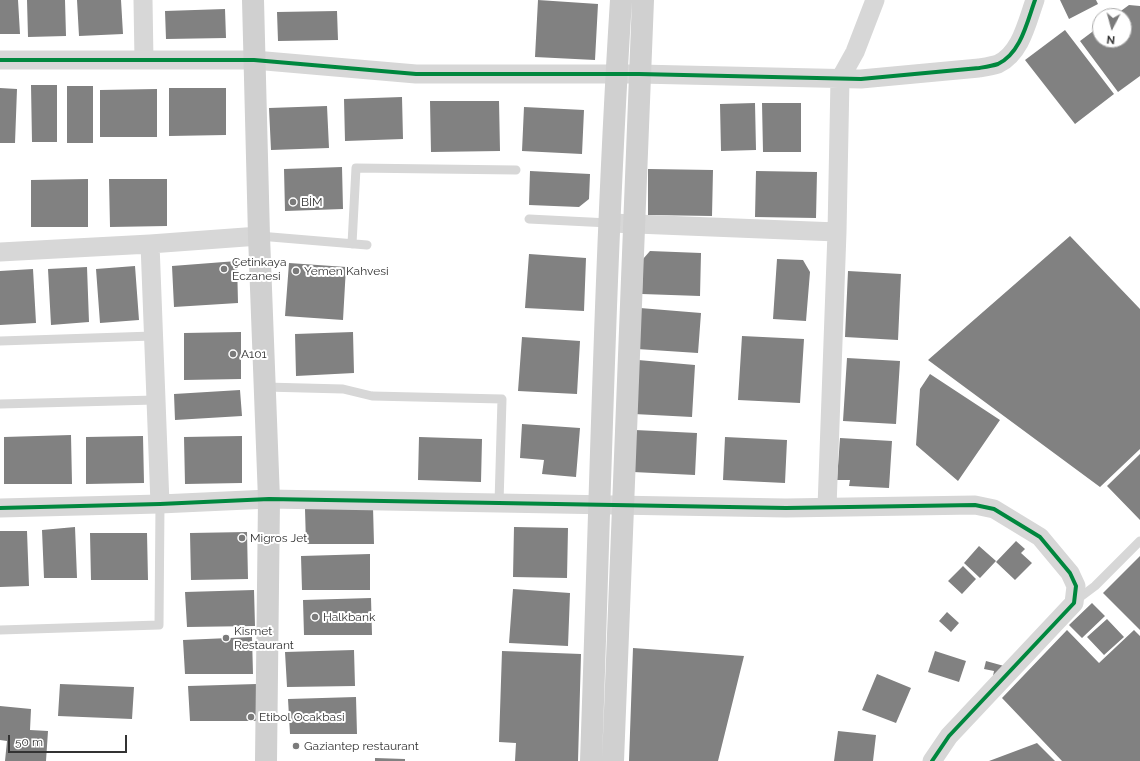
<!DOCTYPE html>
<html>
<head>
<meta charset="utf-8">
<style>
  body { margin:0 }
  #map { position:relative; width:1140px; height:761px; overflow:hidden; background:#fff; font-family:Raleway,sans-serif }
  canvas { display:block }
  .north { position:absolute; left:1092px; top:8px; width:40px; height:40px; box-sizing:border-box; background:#fff; border:1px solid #adadad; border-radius:50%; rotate:186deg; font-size:11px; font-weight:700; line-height:16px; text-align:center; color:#333 }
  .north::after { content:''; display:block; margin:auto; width:14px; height:18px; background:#7a7a7a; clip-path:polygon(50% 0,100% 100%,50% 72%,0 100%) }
  .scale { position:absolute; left:8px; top:735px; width:119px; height:18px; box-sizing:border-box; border:2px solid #333; border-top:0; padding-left:5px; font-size:12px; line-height:14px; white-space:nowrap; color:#333; -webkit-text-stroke:3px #fff; paint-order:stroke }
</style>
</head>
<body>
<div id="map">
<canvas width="1140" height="761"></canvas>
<div class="north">N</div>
<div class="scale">50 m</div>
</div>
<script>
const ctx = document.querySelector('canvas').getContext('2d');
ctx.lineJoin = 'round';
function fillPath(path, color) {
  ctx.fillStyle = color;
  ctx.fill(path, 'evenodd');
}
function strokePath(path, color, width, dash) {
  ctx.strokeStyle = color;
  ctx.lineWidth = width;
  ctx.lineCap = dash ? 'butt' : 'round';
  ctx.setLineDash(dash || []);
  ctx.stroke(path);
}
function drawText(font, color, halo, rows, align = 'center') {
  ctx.font = font + ' Raleway,sans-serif';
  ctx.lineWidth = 4;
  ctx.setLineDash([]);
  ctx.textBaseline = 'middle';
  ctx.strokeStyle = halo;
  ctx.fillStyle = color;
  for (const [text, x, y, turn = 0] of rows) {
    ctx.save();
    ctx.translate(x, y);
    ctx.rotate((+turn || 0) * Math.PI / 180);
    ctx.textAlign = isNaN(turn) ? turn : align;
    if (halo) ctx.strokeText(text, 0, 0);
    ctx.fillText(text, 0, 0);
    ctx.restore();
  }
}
fillPath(new Path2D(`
  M 0,0 L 18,0 L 20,34 L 0,34 Z
  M 27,0 L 65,0 L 66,36 L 28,37 Z
  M 77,0 L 121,0 L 123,34 L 79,36 Z
  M 538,0 L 598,4 L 595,60 L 535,57 Z
  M 1060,0 L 1096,0 L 1098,4 L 1069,19 Z
  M 1129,5 L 1140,6 L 1140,76 L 1118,92 L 1080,41 L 1100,26 L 1100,40 L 1124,40 L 1124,16 L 1114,16 Z
  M 225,9 L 226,38 L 166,39 L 165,11 Z
  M 337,11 L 338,40 L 278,41 L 277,12 Z
  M 1065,30 L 1114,94 L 1075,124 L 1025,60 Z
  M 31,85 L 57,85 L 57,142 L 32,142 Z
  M 67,86 L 93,86 L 93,143 L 67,143 Z
  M 0,88 L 17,89 L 15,143 L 0,143 Z
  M 169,88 L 226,88 L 226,135 L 169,136 Z
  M 157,89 L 157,137 L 100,137 L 100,90 Z
  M 402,97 L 403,139 L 345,141 L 344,99 Z
  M 430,101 L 499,101 L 500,151 L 431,152 Z
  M 755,103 L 756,150 L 721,151 L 720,104 Z
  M 762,103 L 801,103 L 801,152 L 763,152 Z
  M 327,106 L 329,148 L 271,150 L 269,108 Z
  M 524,107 L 584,110 L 582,154 L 522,151 Z
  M 342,167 L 343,209 L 285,211 L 284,169 Z
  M 648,169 L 713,170 L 712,216 L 648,215 Z
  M 530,171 L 590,174 L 589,199 L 579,207 L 529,205 Z
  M 756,171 L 817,172 L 816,218 L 755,217 Z
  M 88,179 L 88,227 L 31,227 L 31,180 Z
  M 109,179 L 167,179 L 167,226 L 110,227 Z
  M 1070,236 L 1140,309 L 1140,449 L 1100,487 L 928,360 Z
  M 650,251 L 701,253 L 700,296 L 642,294 L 643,259 Z
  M 529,254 L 586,258 L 584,311 L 525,308 Z
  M 777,259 L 803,260 L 810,272 L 806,321 L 773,319 Z
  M 237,261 L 238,303 L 174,307 L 172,266 Z
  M 289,263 L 346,267 L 343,320 L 285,316 Z
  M 135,266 L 139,320 L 100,323 L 96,269 Z
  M 87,267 L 89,322 L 51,325 L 48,269 Z
  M 33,269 L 36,323 L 0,325 L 0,271 Z
  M 848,271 L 901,274 L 898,340 L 845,337 Z
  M 640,308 L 701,313 L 698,353 L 637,349 Z
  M 241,332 L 241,379 L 184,380 L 184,333 Z
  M 353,332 L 354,373 L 296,376 L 295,334 Z
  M 742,336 L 804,339 L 800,403 L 738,400 Z
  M 522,337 L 580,341 L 577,394 L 518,391 Z
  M 847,358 L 900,361 L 896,424 L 843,421 Z
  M 638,360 L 695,365 L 692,417 L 634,414 Z
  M 930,374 L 1000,420 L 958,481 L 916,445 L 920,389 Z
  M 240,390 L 242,416 L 175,420 L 174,394 Z
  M 522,424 L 580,428 L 576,477 L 542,474 L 544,460 L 520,458 Z
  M 635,430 L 697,433 L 695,475 L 633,472 Z
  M 71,435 L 72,484 L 4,484 L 4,437 Z
  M 143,436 L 144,483 L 86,484 L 86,437 Z
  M 242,436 L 242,483 L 185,484 L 184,437 Z
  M 419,437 L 482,439 L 481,482 L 418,480 Z
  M 725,437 L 787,440 L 785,483 L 723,480 Z
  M 840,438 L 892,441 L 889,488 L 849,486 L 850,480 L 837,480 Z
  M 1140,454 L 1140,520 L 1107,486 Z
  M 373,507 L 374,544 L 306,544 L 305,509 Z
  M 75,527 L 77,578 L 44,578 L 42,530 Z
  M 514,527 L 568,528 L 567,578 L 513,577 Z
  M 0,531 L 27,531 L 29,586 L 0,587 Z
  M 247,532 L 248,579 L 191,580 L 190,533 Z
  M 90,533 L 147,533 L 148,580 L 91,580 Z
  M 1016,541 L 1025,549 L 1021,553 L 1032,563 L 1015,580 L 996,562 Z
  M 979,546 L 996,561 L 980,578 L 964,563 Z
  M 370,554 L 370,590 L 302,590 L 301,556 Z
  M 1140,556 L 1140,630 L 1103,593 Z
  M 963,566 L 976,579 L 962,594 L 948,581 Z
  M 513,589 L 570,593 L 568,646 L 509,643 Z
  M 254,590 L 255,626 L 187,627 L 185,592 Z
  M 371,598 L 372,635 L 304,635 L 303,600 Z
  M 1092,603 L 1105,616 L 1082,638 L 1069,625 Z
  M 947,612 L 959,623 L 951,632 L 939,621 Z
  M 1107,619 L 1124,637 L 1104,655 L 1087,637 Z
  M 1067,630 L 1099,663 L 1134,630 L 1140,636 L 1140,761 L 1062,761 L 1002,698 Z
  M 252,637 L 253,674 L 185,674 L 183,640 Z
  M 633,648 L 744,656 L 718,761 L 629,761 Z
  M 354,650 L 355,686 L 287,687 L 285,652 Z
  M 502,651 L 581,654 L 578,761 L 515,761 L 516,743 L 499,742 Z
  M 935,651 L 966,661 L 959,682 L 928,672 Z
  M 986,661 L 1004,666 L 993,676 L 994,671 L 984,669 Z
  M 877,674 L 911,688 L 896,723 L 862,710 Z
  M 60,684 L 134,687 L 132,719 L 58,716 Z
  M 257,684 L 257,721 L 190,721 L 188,686 Z
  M 356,697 L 357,734 L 290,734 L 288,699 Z
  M 0,706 L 31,709 L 30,730 L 48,731 L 46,761 L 5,761 L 7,741 L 0,740 Z
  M 838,731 L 876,735 L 873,761 L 834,761 Z
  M 1037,743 L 1055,761 L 989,761 Z
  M 375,758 L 405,759 L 405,761 L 375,761 Z`), '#818181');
strokePath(new Path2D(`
  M 529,219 L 609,223
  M 259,236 L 367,245
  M 352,244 L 356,168 L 516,170
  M 0,341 L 153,336
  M 265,387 L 343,389 L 372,396 L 502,399 L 499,503
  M 0,404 L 155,400
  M 1075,601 L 1095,586 L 1140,541
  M 0,630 L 159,625 L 160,504`), '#d7d7d7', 9);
strokePath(new Path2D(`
  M 143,0 L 144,60
  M 0,60 L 254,60 L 416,74 L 639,74 L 861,79 L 979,68 C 985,67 992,66 998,64 C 1021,53 1027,22 1035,0
  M 611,223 L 837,232 L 827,507
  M 837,232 L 840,79 L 855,52 L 875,0
  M 150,244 L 160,504
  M 0,252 L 150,244 L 259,236
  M 0,508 L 160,504 L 269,499 L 786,508 L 975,505 L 994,509 L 1040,537 L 1070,573 L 1076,586 L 1074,603 L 949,736 L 932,761`), '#d7d7d7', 19);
strokePath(new Path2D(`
  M 253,0 L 259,236 L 269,499 L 266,761
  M 591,761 C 600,507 605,253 621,0
  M 613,761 L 643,0`), '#d0d0d0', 22);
strokePath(new Path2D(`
  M 0,60 L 254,60 L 416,74 L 639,74 L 861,79 L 979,68 C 985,67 992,66 998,64 C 1021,53 1027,22 1035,0
  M 0,508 L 160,504 L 269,499 L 786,508 L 975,505 L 994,509 L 1040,537 L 1070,573 L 1076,586 L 1074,603 L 949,736 L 932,761`), '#00873e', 4);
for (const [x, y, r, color] of [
  [293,202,4,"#7a7a7a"],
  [224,269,4,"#7a7a7a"],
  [296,271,4,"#7a7a7a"],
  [233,354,4,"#7a7a7a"],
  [242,538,4,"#7a7a7a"],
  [315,617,4,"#7a7a7a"],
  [226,638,4,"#7a7a7a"],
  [251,717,4,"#7a7a7a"],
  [296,746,4,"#7a7a7a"]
]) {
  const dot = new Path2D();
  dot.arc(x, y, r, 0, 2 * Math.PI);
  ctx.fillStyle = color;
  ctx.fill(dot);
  strokePath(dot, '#fff', 1.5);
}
drawText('12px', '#333', '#fff', [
  ["BİM",301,202],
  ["Çetinkaya",232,262],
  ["Eczanesi",232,276],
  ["Yemen Kahvesi",304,271],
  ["A101",241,354],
  ["Migros Jet",250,538],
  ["Halkbank",323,617],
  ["Kismet",234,631],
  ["Restaurant",234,645],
  ["Etibol Ocakbasi",259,717],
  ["Gaziantep restaurant",304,746]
], 'left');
</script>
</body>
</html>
